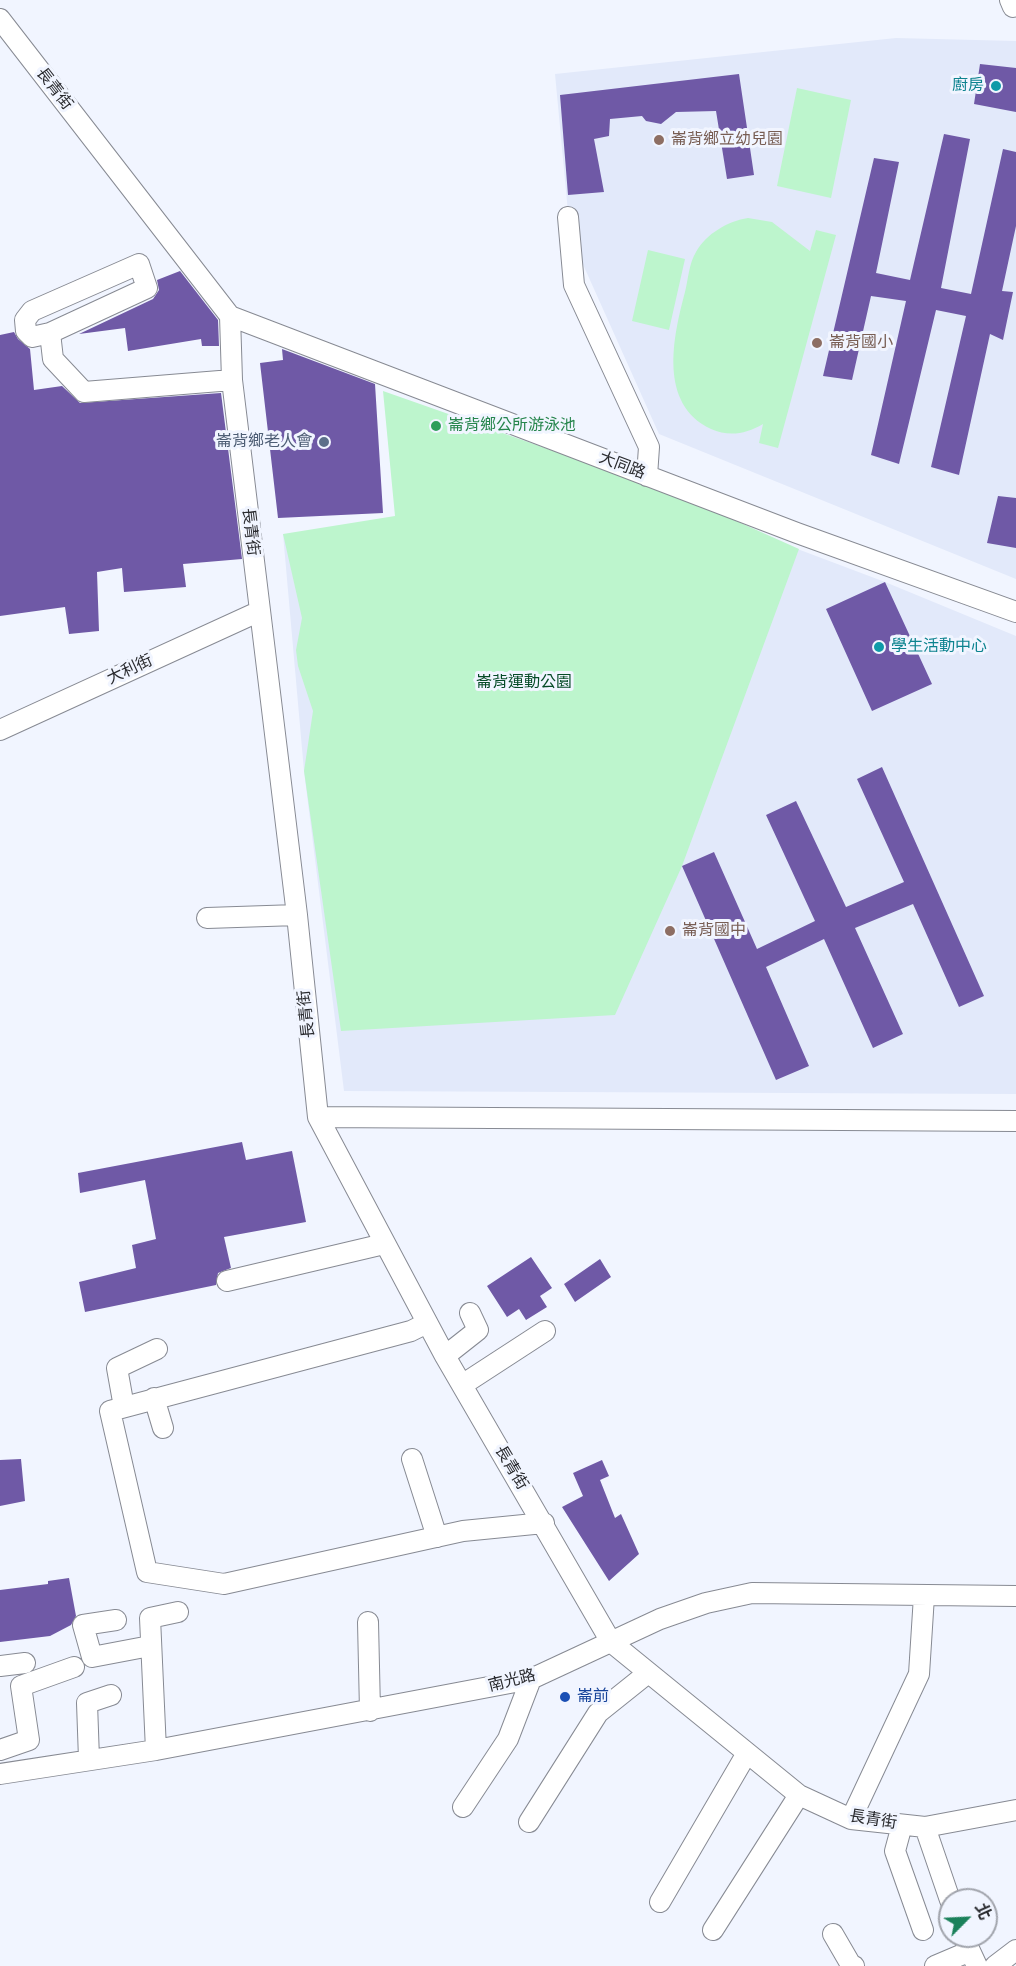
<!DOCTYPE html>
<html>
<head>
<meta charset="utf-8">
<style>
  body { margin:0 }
  #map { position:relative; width:1016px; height:1966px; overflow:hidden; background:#f1f5ff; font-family:"Varela Round","Noto Sans TC",sans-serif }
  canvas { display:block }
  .north { position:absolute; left:938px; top:1888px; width:60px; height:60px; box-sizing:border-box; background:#f1f5ff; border:2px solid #a1a4ac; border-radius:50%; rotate:66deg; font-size:16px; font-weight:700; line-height:24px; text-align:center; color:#2a2b2f }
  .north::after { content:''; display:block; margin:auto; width:21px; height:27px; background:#1b815b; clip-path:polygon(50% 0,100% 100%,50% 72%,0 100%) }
</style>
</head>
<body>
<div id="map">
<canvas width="1016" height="1966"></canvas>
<div class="north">北</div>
</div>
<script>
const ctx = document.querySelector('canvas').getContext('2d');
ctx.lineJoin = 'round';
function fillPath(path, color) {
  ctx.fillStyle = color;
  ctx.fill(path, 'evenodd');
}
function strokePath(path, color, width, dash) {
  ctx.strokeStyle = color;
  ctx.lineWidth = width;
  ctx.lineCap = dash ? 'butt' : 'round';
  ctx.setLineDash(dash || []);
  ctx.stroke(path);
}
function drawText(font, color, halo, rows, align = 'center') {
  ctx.font = font + ' "Varela Round","Noto Sans TC",sans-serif';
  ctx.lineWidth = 6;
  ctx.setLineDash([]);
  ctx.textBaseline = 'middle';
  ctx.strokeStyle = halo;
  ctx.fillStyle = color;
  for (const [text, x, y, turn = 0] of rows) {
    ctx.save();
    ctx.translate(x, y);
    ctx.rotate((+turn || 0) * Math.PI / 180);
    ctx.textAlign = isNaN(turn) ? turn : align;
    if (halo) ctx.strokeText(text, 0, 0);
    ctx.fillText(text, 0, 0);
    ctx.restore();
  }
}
fillPath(new Path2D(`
  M 896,38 L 1016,41 L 1016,579 L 659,434 L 577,251 L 568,212 L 555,74 Z
  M 588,470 L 885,582 L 1016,636 L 1016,1094 L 344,1091 L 304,771 L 283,534 L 382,539 Z`), '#e2e9fa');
fillPath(new Path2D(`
  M 797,88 L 851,100 L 831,198 L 777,186 Z
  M 748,218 L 772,222 L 810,251 L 816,230 L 836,235 L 778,448 L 759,443 L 763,424 C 746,434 729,437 711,429 C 658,404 673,337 685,292 C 688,280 689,263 696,252 C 706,234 728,221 748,218 Z
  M 648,250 L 685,259 L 669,330 L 632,321 Z
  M 383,391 L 676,494 L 799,549 L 682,866 L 615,1015 L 341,1031 L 304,771 L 313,711 L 298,666 L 296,650 L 302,618 L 283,534 L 395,516 Z`), '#bdf5cd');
fillPath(new Path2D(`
  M 980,64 L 1016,68 L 1016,112 L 974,104 Z
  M 739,74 L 754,175 L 727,179 L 716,111 L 676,112 L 661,124 L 646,121 L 642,116 L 610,119 L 609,136 L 594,139 L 604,192 L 568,195 L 560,95 Z
  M 944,134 L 970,139 L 941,288 L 971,294 L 1003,149 L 1016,152 L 1016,226 L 1002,291 L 1013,292 L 1003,340 L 990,334 L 959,475 L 931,467 L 966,316 L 936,310 L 899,464 L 871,455 L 906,301 L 871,296 L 852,380 L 823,376 L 874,158 L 899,162 L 876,273 L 910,280 Z
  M 180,271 L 218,320 L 219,346 L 202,346 L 201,339 L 128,351 L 125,328 L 79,334 L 153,299 L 159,290 L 157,280 Z
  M 14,332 L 18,339 L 30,349 L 34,390 L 62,386 L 80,403 L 221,393 L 242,559 L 183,564 L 186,587 L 124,592 L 122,568 L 97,572 L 99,631 L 69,634 L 65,607 L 0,616 L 0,335 Z
  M 282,349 L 375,384 L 383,513 L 278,518 L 260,363 L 283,360 Z
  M 998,496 L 1016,498 L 1016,548 L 987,543 Z
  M 885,582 L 932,684 L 872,711 L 826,609 Z
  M 882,767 L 984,996 L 959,1007 L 913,904 L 855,928 L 903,1034 L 873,1048 L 824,939 L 766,967 L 809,1066 L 776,1080 L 682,866 L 714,852 L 757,949 L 815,921 L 766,815 L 796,801 L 846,907 L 904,882 L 857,779 Z
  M 242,1142 L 246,1160 L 292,1151 L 306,1222 L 224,1237 L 231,1268 L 218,1273 L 216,1285 L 85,1312 L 79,1282 L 136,1268 L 132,1245 L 156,1239 L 145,1180 L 80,1193 L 78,1173 Z
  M 531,1257 L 552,1288 L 540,1296 L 547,1307 L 526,1320 L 519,1309 L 507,1317 L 487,1286 Z
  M 600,1259 L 611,1277 L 575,1302 L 564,1284 Z
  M 21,1459 L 25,1501 L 0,1506 L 0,1460 Z
  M 602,1460 L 609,1476 L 600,1480 L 615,1518 L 621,1514 L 639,1554 L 609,1581 L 562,1507 L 583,1496 L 573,1473 Z
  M 69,1578 L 76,1616 L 71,1625 L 50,1636 L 0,1642 L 0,1590 L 48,1584 L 48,1581 Z`), '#6f59a6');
const minor = new Path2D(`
  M 1010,0 L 1013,7 L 1016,6
  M 0,19 L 230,316 L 232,380 L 297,915 L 318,1117 L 445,1356 L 611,1642 L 799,1795 L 851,1819 L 925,1827 L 1016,1810
  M 568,217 L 574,285 L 649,447 L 647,476
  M 230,316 L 797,533 L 1016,612
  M 50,333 L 32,337 L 26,331 L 25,320 L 32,311 L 139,264 L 147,288 L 50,333 L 53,359 L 84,392 L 232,380
  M 0,730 L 260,611
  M 207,918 L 297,915
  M 318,1117 L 1016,1121
  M 227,1281 L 384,1244
  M 427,1323 L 411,1331 L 110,1411 L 147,1572 L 224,1584 L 463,1531 L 544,1523
  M 445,1356 L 478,1330 L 470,1313
  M 462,1385 L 545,1331
  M 154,1398 L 163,1428
  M 124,1407 L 117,1368 L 157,1349
  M 412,1459 L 437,1537
  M 116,1620 L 83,1625 L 92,1657 L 150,1646
  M 368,1622 L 370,1711
  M 0,1666 L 25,1663
  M 0,1750 L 29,1740 L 21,1686 L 74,1667
  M 156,1750 L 150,1618 L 178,1612
  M 89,1759 L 87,1703 L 111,1695
  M 0,1774 L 156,1750 L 531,1679 L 660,1619 L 706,1603 L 752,1593 L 1016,1596
  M 463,1807 L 508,1739 L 531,1679
  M 851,1819 L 919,1674 L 924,1596
  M 529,1822 L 598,1713 L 648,1673
  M 902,1825 L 895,1851 L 923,1930
  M 925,1827 L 950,1900
  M 660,1902 L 747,1753
  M 713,1930 L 799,1795
  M 833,1934 L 851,1965 L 854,1966
  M 963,1936 L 977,1966
  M 935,1966 L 968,1952
  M 995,1966 L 1016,1950`);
strokePath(minor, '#878a93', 22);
strokePath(minor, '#fff', 20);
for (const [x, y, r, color] of [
  [996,86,6,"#0f9aa8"],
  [659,140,6,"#8d6e63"],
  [817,343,6,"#8d6e63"],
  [436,426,6,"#2e9e5b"],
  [324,442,6,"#5c6f8a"],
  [879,647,6,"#0f9aa8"],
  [670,931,6,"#8d6e63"],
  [565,1697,6,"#1a4fb4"]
]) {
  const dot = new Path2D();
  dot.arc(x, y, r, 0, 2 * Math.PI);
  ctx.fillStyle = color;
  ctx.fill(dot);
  strokePath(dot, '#f1f5ff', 2);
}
drawText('16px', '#0d838f', '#f1f5ff', [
  ["廚房",984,86],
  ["學生活動中心",891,647,"left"]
], 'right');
drawText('16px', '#2a2b2f', '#f1f5ff', [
  ["長青街",54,89,52],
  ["大同路",622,466,21],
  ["長青街",250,532,83],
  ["大利街",130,670,-25],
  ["長青街",307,1014,-96],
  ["長青街",511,1468,59],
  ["南光路",512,1681,-14],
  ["長青街",873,1820,9]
]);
drawText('16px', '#785e54', '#f1f5ff', [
  ["崙背鄉立幼兒園",671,140],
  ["崙背國小",829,343],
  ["崙背國中",682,931]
], 'left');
drawText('16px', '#27864d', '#f1f5ff', [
  ["崙背鄉公所游泳池",448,426]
], 'left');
drawText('16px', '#4e5e75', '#f1f5ff', [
  ["崙背鄉老人會",312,442]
], 'right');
drawText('16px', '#064b27', '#f1f5ff', [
  ["崙背運動公園",524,683]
]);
drawText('16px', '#164399', '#f1f5ff', [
  ["崙前",577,1697]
], 'left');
</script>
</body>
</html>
